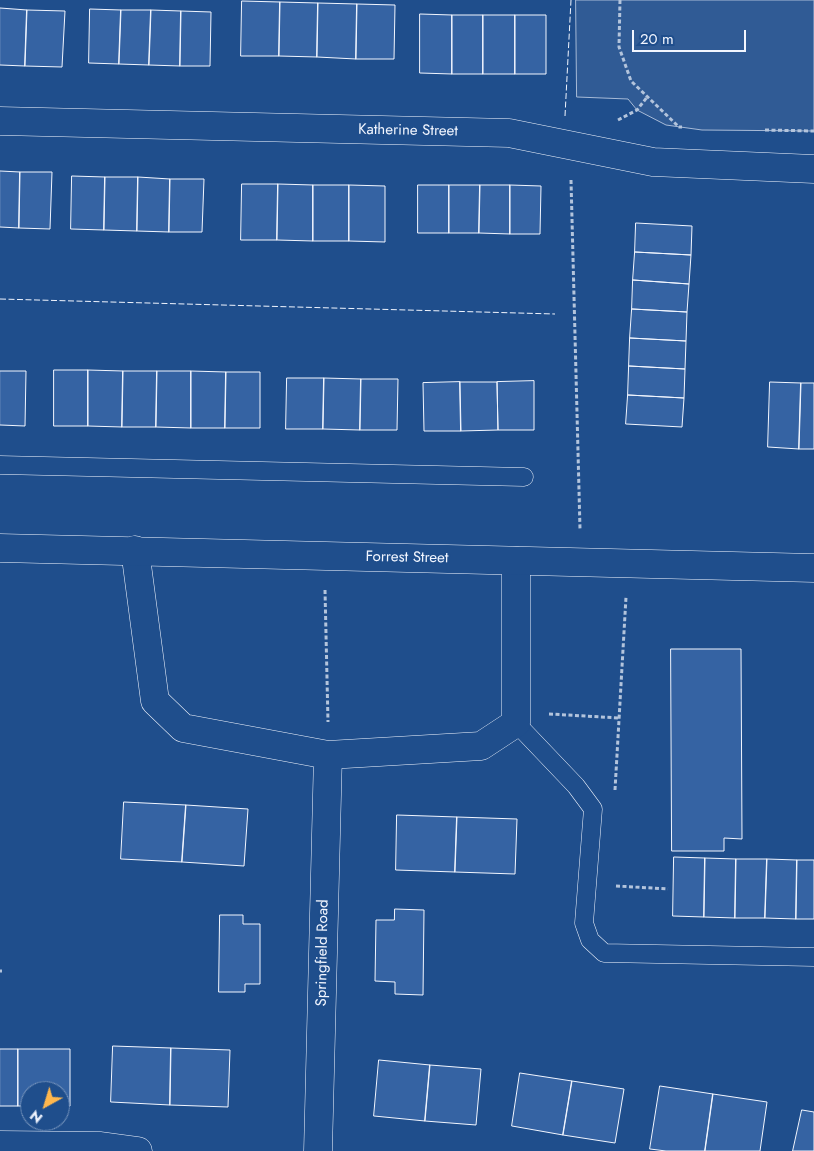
<!DOCTYPE html>
<html>
<head>
<meta charset="utf-8">
<style>
  body { margin:0 }
  #map { position:relative; width:814px; height:1151px; overflow:hidden; background:#1f4e8c; font-family:Jost,sans-serif }
  canvas { display:block }
  .north { position:absolute; left:20px; top:1081px; width:50px; height:50px; box-sizing:border-box; background:#1f4e8c; border:1px solid #7391ba; border-radius:50%; rotate:219deg; font-size:14px; font-weight:700; line-height:20px; text-align:center; color:#f2f6ff }
  .north::after { content:''; display:block; margin:auto; width:18px; height:22px; background:#ffb74d; clip-path:polygon(50% 0,100% 100%,50% 72%,0 100%) }
  .scale { position:absolute; left:632px; top:30px; width:114px; height:22px; box-sizing:border-box; border:2px solid #f2f6ff; border-top:0; padding-left:6px; font-size:15px; line-height:18px; white-space:nowrap; color:#f2f6ff; -webkit-text-stroke:4px #1f4e8c; paint-order:stroke }
</style>
</head>
<body>
<div id="map">
<canvas width="814" height="1151"></canvas>
<div class="north">N</div>
<div class="scale">20 m</div>
</div>
<script>
const ctx = document.querySelector('canvas').getContext('2d');
ctx.lineJoin = 'round';
function fillPath(path, color) {
  ctx.fillStyle = color;
  ctx.fill(path, 'evenodd');
}
function strokePath(path, color, width, dash) {
  ctx.strokeStyle = color;
  ctx.lineWidth = width;
  ctx.lineCap = dash ? 'butt' : 'round';
  ctx.setLineDash(dash || []);
  ctx.stroke(path);
}
function drawText(font, color, halo, rows, align = 'center') {
  ctx.font = font + ' Jost,sans-serif';
  ctx.lineWidth = 4;
  ctx.setLineDash([]);
  ctx.textBaseline = 'middle';
  ctx.strokeStyle = halo;
  ctx.fillStyle = color;
  for (const [text, x, y, turn = 0] of rows) {
    ctx.save();
    ctx.translate(x, y);
    ctx.rotate((+turn || 0) * Math.PI / 180);
    ctx.textAlign = isNaN(turn) ? turn : align;
    if (halo) ctx.strokeText(text, 0, 0);
    ctx.fillText(text, 0, 0);
    ctx.restore();
  }
}
const built = new Path2D(`
  M 576,0 L 814,0 L 814,131 L 702,130 L 666,125 L 637,110 L 628,99 L 577,97 Z`);
fillPath(built, '#305b95');
strokePath(built, '#a8bbd7', 1);
const building = new Path2D(`
  M 242,1 L 280,2 L 279,56 L 241,56 Z
  M 280,2 L 318,3 L 317,57 L 279,56 Z
  M 318,3 L 357,4 L 356,59 L 317,57 Z
  M 357,4 L 395,5 L 394,59 L 356,59 Z
  M 0,8 L 27,10 L 25,66 L 0,65 Z
  M 90,9 L 121,10 L 119,64 L 89,63 Z
  M 27,10 L 65,11 L 62,67 L 25,66 Z
  M 121,10 L 151,10 L 149,65 L 119,64 Z
  M 151,10 L 181,11 L 180,66 L 149,65 Z
  M 181,11 L 211,12 L 210,66 L 180,66 Z
  M 420,14 L 452,15 L 452,74 L 420,73 Z
  M 452,15 L 483,15 L 483,74 L 452,74 Z
  M 483,15 L 515,15 L 515,74 L 483,74 Z
  M 515,15 L 546,15 L 546,74 L 515,74 Z
  M 0,171 L 20,172 L 19,228 L 0,227 Z
  M 20,172 L 52,172 L 50,229 L 19,228 Z
  M 72,176 L 105,177 L 104,230 L 71,229 Z
  M 105,177 L 138,177 L 137,231 L 104,230 Z
  M 138,177 L 170,179 L 169,232 L 137,231 Z
  M 170,179 L 204,179 L 202,232 L 169,232 Z
  M 242,184 L 278,184 L 277,240 L 241,240 Z
  M 278,184 L 313,185 L 313,241 L 277,240 Z
  M 313,185 L 349,185 L 349,241 L 313,241 Z
  M 349,185 L 385,186 L 385,242 L 349,241 Z
  M 418,185 L 449,185 L 449,233 L 418,233 Z
  M 449,185 L 480,185 L 479,233 L 449,233 Z
  M 480,185 L 510,185 L 510,234 L 479,233 Z
  M 510,185 L 541,186 L 540,234 L 510,234 Z
  M 636,223 L 692,226 L 691,255 L 635,252 Z
  M 635,252 L 691,255 L 689,284 L 633,280 Z
  M 633,280 L 689,284 L 687,312 L 632,309 Z
  M 632,309 L 687,312 L 686,341 L 630,338 Z
  M 630,338 L 686,341 L 685,369 L 629,366 Z
  M 629,366 L 685,369 L 684,398 L 628,395 Z
  M 54,370 L 88,370 L 88,426 L 54,426 Z
  M 88,370 L 123,371 L 122,427 L 88,426 Z
  M 0,371 L 26,371 L 25,426 L 0,425 Z
  M 123,371 L 157,371 L 156,427 L 122,427 Z
  M 157,371 L 191,371 L 191,428 L 156,427 Z
  M 191,371 L 226,372 L 225,428 L 191,428 Z
  M 226,372 L 260,372 L 260,428 L 225,428 Z
  M 287,378 L 324,378 L 323,429 L 286,429 Z
  M 324,378 L 361,379 L 360,430 L 323,429 Z
  M 361,379 L 398,379 L 397,430 L 360,430 Z
  M 534,381 L 534,430 L 498,430 L 497,382 Z
  M 460,382 L 461,431 L 424,431 L 423,383 Z
  M 460,382 L 497,382 L 498,430 L 461,431 Z
  M 770,382 L 801,383 L 799,449 L 768,447 Z
  M 801,383 L 814,383 L 814,449 L 799,449 Z
  M 628,395 L 684,398 L 682,427 L 626,424 Z
  M 671,649 L 741,649 L 742,839 L 724,838 L 724,851 L 672,851 Z
  M 124,802 L 186,805 L 182,862 L 121,859 Z
  M 186,805 L 248,809 L 244,866 L 182,862 Z
  M 397,815 L 457,817 L 455,872 L 396,870 Z
  M 457,817 L 517,819 L 515,874 L 455,872 Z
  M 674,857 L 705,858 L 704,917 L 673,916 Z
  M 705,858 L 736,859 L 735,918 L 704,917 Z
  M 736,859 L 767,859 L 765,918 L 735,918 Z
  M 767,859 L 797,860 L 796,919 L 765,918 Z
  M 797,860 L 814,860 L 814,919 L 796,919 Z
  M 395,909 L 424,910 L 423,995 L 395,994 L 395,982 L 375,981 L 376,920 L 394,920 Z
  M 220,915 L 243,915 L 243,924 L 260,924 L 260,984 L 245,984 L 245,992 L 219,992 Z
  M 113,1046 L 171,1048 L 170,1105 L 111,1102 Z
  M 171,1048 L 230,1050 L 228,1107 L 170,1105 Z
  M 0,1049 L 18,1049 L 18,1106 L 0,1106 Z
  M 18,1049 L 70,1049 L 70,1106 L 60,1106 L 60,1091 L 30,1091 L 30,1106 L 18,1106 Z
  M 379,1060 L 430,1065 L 425,1121 L 374,1116 Z
  M 430,1065 L 481,1069 L 476,1125 L 425,1121 Z
  M 520,1073 L 572,1081 L 563,1135 L 512,1126 Z
  M 572,1081 L 624,1089 L 615,1143 L 563,1135 Z
  M 660,1086 L 713,1094 L 705,1151 L 666,1151 L 650,1149 Z
  M 713,1094 L 767,1102 L 760,1151 L 705,1151 Z
  M 802,1110 L 814,1112 L 814,1151 L 793,1151 Z`);
fillPath(building, '#3563a3');
strokePath(building, '#f2f6ff', 1);
const lane = new Path2D(`
  M 0,465 L 524,477
  M 516,723 L 576,786 L 593,809 L 584,923 L 590,940 L 604,953 L 814,957`);
const street = new Path2D(`
  M 0,121 L 509,133 L 653,162 L 814,169
  M 135,550 L 155,701 L 183,728 L 328,755 L 481,746 L 516,723 L 516,561
  M 0,1145 L 101,1146 L 138,1151
  M 318,1151 L 328,755`);
const primary = new Path2D(`
  M 0,548 L 814,568`);
strokePath(lane, '#f2f6ff', 19);
strokePath(street, '#f2f6ff', 29);
strokePath(primary, '#f2f6ff', 29);
strokePath(new Path2D(`
  M 620,0 L 619,47 L 631,81 L 679,127 L 682,127
  M 618,120 L 637,110 L 648,96
  M 765,130 L 814,131
  M 571,180 L 580,529
  M 325,590 L 328,722
  M 549,714 L 619,718
  M 615,790 L 626,597
  M 616,886 L 668,889
  M 0,971 L 2,971`), '#b3c4dc', 3, [4, 2.5]);
strokePath(lane, '#1f4e8c', 18);
strokePath(street, '#1f4e8c', 28);
strokePath(primary, '#1f4e8c', 28);
strokePath(new Path2D(`
  M 565,116 L 571,0
  M 0,299 L 555,314`), '#f2f6ff', 1, [6, 2.5]);
drawText('15px', '#f2f6ff', '#1f4e8c', [
  ["Katherine Street",408,131,1],
  ["Forrest Street",407,558,1],
  ["Springfield Road",323,953,-89]
]);
</script>
</body>
</html>
